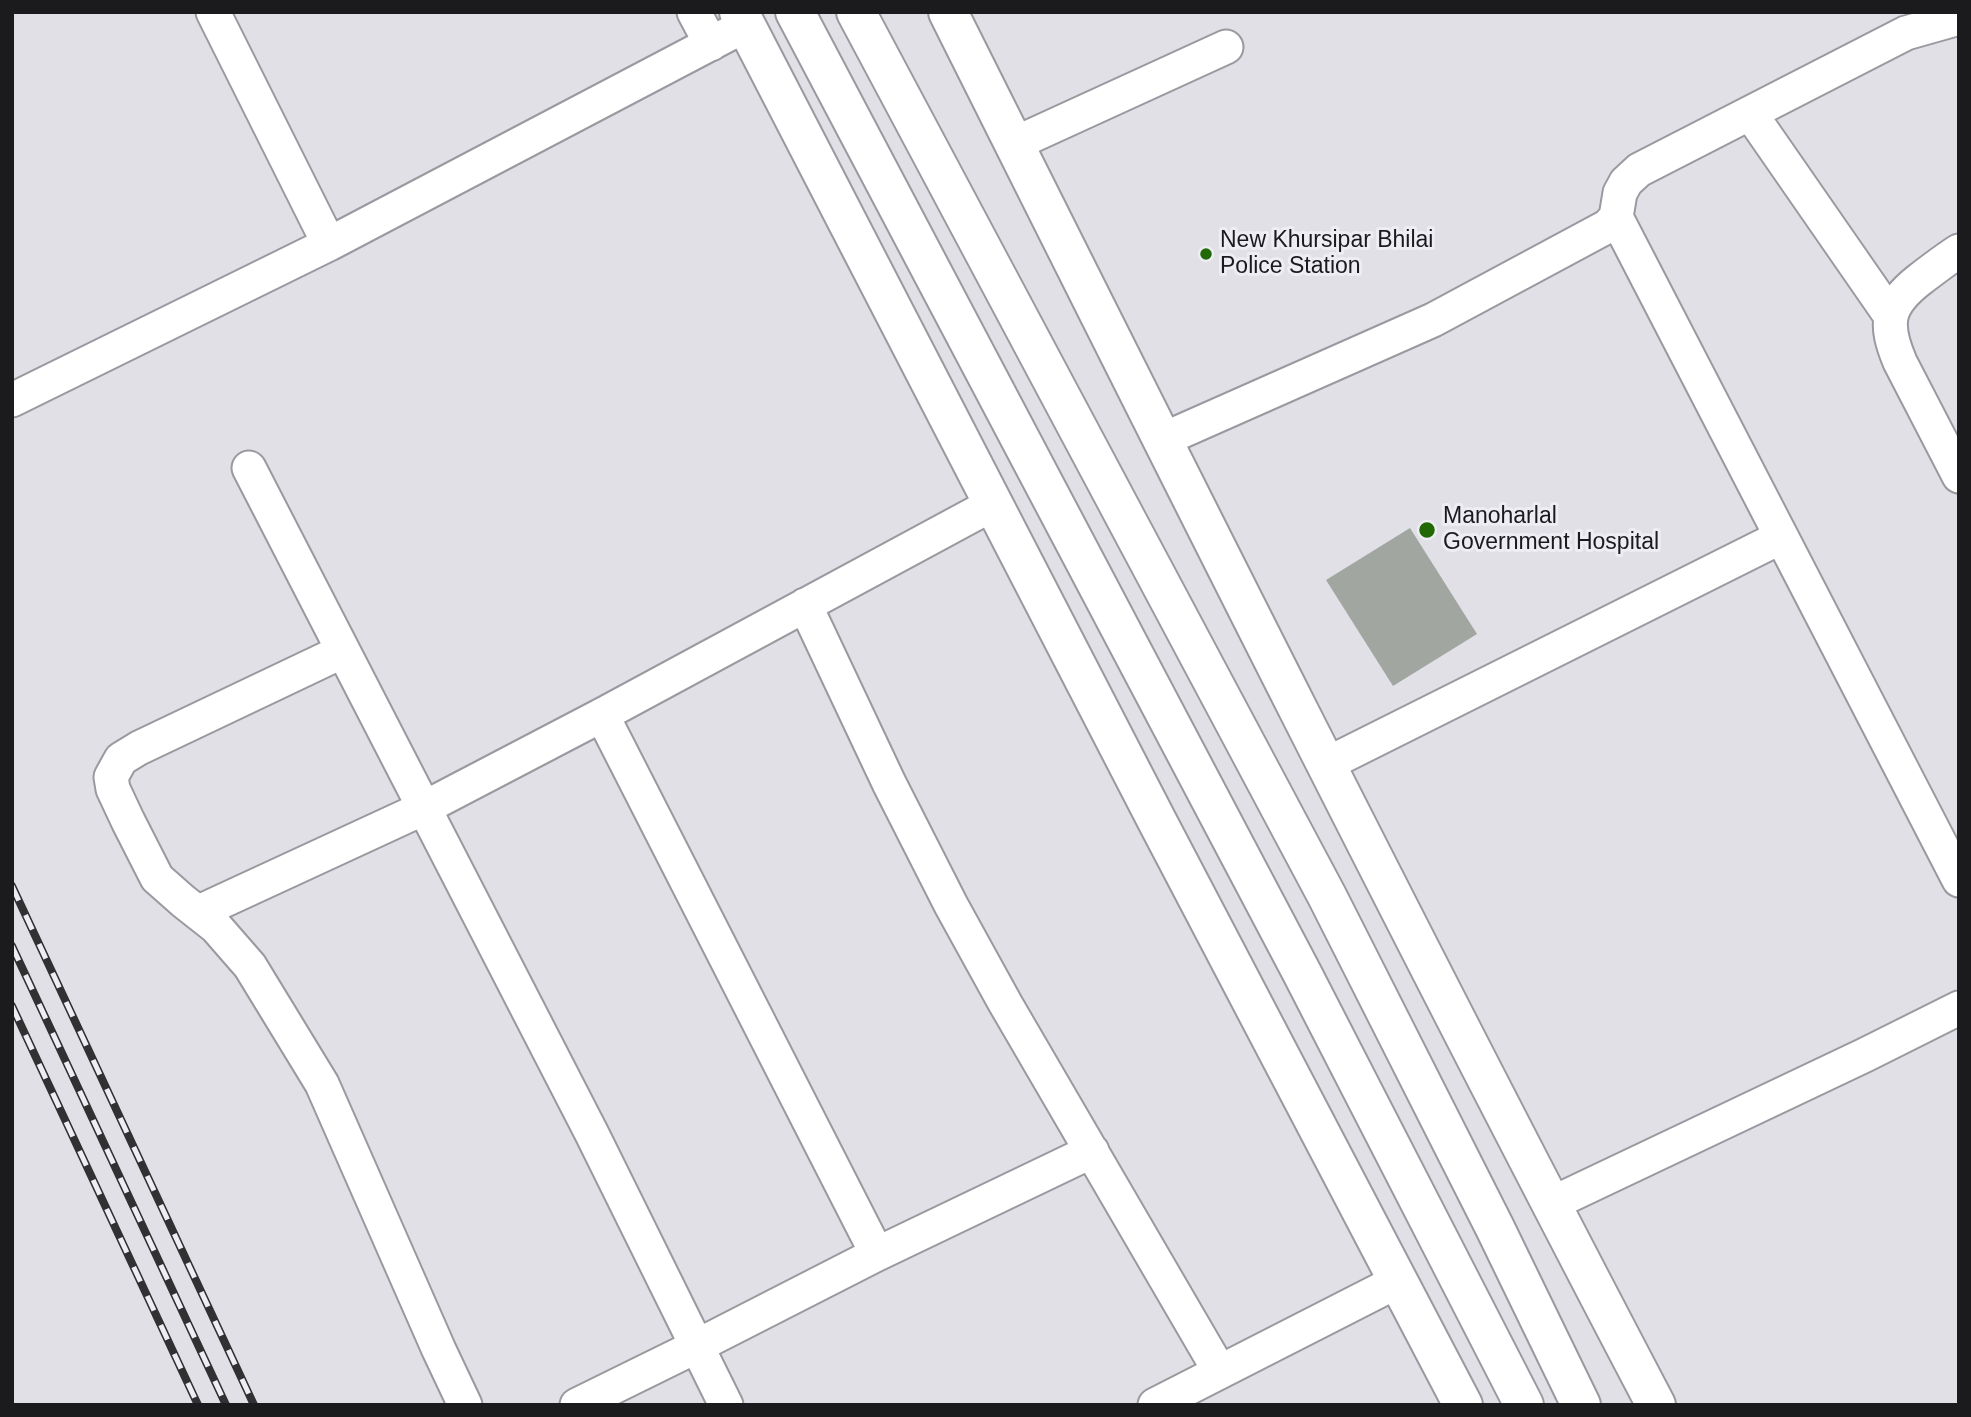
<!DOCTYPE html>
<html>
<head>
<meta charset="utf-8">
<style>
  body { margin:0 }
  #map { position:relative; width:1971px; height:1417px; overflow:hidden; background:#e1e0e7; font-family:Arial,sans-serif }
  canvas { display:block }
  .frame { position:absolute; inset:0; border:14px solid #1b1a1d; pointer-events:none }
</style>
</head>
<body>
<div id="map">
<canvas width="1971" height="1417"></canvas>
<div class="frame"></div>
</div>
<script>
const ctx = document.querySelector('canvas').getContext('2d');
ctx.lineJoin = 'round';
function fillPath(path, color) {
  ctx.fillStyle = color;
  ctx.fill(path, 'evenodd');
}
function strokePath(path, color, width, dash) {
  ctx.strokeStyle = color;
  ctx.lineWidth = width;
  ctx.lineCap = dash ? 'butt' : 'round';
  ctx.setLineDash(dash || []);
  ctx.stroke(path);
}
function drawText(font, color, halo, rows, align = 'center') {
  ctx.font = font + ' Arial,sans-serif';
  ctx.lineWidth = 6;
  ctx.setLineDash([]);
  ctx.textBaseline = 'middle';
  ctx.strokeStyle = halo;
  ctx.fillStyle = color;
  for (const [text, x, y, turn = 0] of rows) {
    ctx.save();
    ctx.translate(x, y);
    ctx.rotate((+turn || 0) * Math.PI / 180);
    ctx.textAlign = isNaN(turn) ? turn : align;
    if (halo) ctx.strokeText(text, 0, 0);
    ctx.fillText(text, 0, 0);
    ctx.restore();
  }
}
fillPath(new Path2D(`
  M 1410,528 L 1477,634 L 1393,686 L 1326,580 Z`), '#a1a6a0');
const minor = new Path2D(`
  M 213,12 L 329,244
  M 694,12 L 711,44
  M 1750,113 L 1890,315
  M 1014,144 L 1226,47
  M 1616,217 L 1959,880
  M 1959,251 C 1945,260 1932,270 1919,280 C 1886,306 1884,324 1900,362 L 1959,476
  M 12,400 L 329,244 L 746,25
  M 1162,440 L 1433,320 L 1608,226 L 1616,217 L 1620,193 L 1626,182 L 1639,170 L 1906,33 L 1959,18
  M 249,468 L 592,1134 L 726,1405
  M 805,605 L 889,783 L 951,905 L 1005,1003 L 1220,1372
  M 343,651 L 139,748 L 121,759 L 111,777 L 113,789 L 128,821 L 157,878 L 183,901 L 216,927 L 250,966 L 322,1084 L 439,1350 L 465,1405
  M 602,715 L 877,1254
  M 1327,764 L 1781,537
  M 199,912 L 424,808 L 602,715 L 993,504
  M 1551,1204 L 1865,1055 L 1959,1008
  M 577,1405 L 697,1346 L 877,1254 L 1092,1151
  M 1155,1405 L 1398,1281`);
const tertiary = new Path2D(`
  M 739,12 L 1156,819 L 1463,1405
  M 948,12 C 1181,478 1414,944 1656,1405`);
const trunk = new Path2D(`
  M 795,12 L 1302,973 L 1524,1405
  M 856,12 L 1327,896 L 1495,1228 L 1581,1405`);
strokePath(minor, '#9a999f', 37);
strokePath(tertiary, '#9a999f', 42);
strokePath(trunk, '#9a999f', 42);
strokePath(minor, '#fff', 33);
strokePath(tertiary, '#fff', 38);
strokePath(trunk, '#fff', 38);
const rail = new Path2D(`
  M 12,886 L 254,1405
  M 12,946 L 226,1405
  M 12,1006 L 198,1405`);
strokePath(rail, '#313033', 8);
strokePath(rail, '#eeedf4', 5, [16]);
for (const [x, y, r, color] of [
  [1206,254,7,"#206905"],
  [1427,530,9,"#206905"]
]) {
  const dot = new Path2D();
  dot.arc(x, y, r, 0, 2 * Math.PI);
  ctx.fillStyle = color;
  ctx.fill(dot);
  strokePath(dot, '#eeedf4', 2.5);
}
drawText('23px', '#1b1a1d', '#eeedf4', [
  ["New Khursipar Bhilai",1220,241],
  ["Police Station",1220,267],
  ["Manoharlal",1443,517],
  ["Government Hospital",1443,543]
], 'left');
</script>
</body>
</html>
